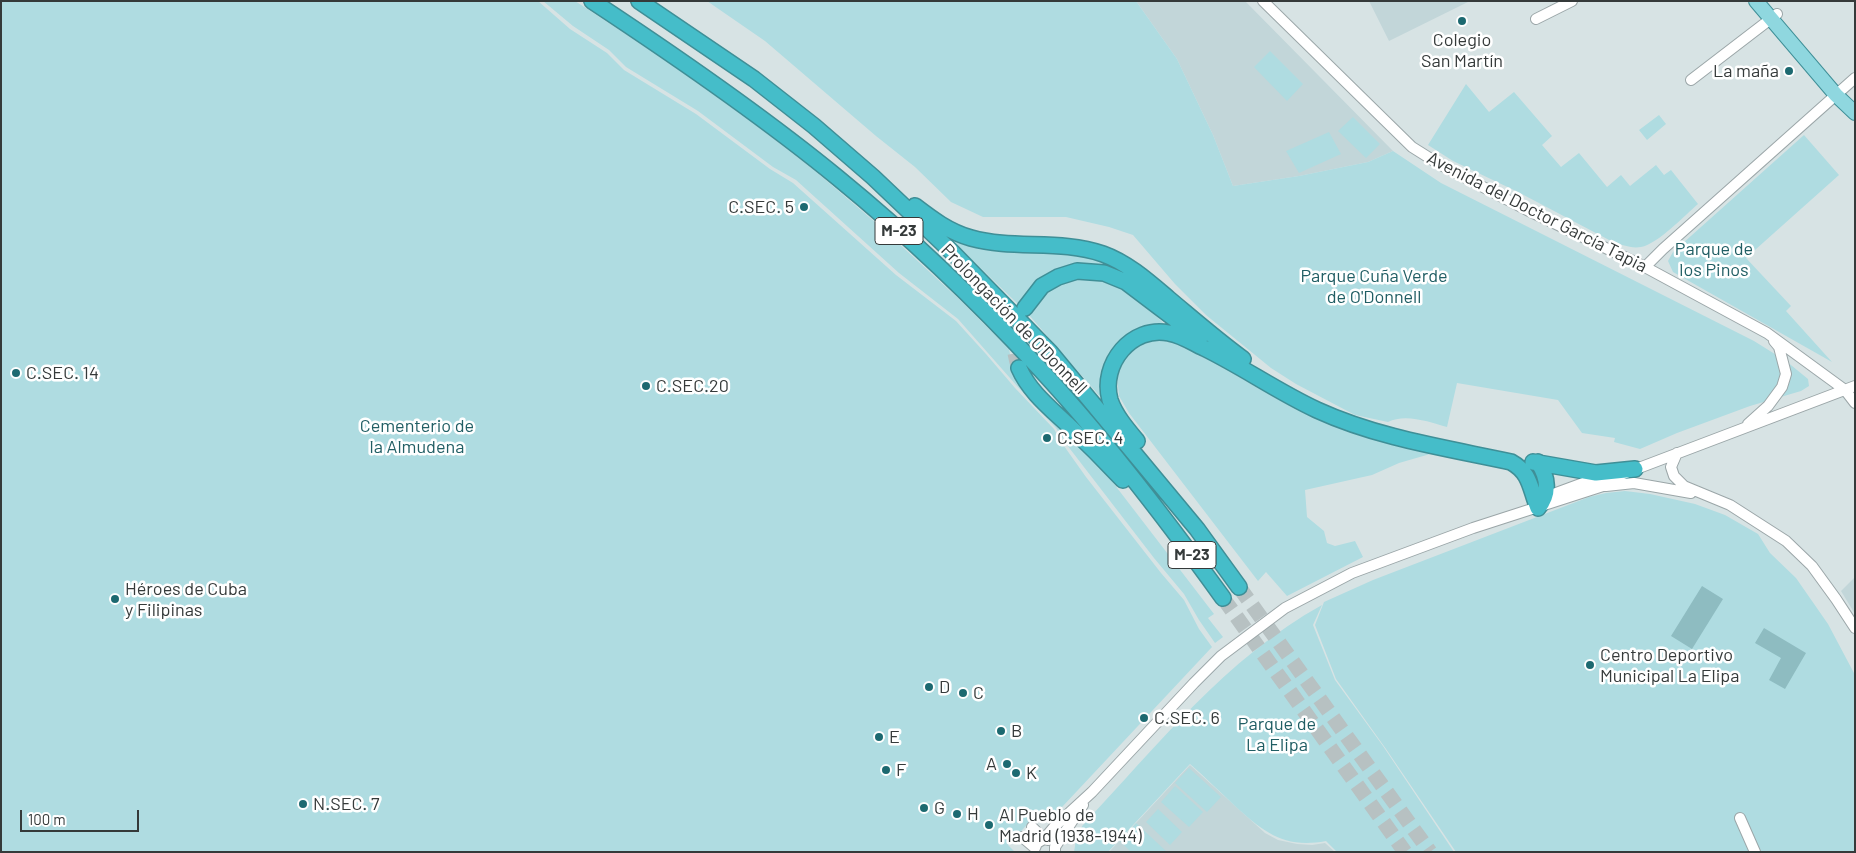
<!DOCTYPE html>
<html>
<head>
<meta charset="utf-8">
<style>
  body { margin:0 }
  #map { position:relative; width:1856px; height:853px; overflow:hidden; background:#d7e3e4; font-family:Barlow,sans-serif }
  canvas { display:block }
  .frame { position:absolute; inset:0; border:2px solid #353a3a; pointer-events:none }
  .scale { position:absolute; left:20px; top:810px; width:119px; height:22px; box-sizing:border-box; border:2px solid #353a3a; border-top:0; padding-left:6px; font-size:15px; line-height:18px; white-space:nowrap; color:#353a3a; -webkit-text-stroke:4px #fff; paint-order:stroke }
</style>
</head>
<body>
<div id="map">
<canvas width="1856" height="853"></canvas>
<div class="frame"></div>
<div class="scale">100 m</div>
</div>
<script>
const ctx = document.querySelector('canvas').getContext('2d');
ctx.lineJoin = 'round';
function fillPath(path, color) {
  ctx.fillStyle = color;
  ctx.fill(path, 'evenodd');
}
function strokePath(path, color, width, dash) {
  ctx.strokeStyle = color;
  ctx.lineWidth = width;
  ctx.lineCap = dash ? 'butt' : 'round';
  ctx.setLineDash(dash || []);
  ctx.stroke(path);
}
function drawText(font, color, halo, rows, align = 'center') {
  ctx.font = font + ' Barlow,sans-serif';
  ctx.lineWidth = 5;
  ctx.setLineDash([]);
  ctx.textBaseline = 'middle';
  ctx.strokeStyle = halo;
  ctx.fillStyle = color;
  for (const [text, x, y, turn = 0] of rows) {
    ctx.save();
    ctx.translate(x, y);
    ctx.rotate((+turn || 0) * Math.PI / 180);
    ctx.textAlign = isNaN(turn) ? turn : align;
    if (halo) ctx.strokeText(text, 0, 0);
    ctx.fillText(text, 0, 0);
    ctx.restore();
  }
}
fillPath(new Path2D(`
  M 1136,1 L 1245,1 L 1393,151 L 1368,162 L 1299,176 L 1233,186 L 1213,135 L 1177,59 Z
  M 1369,1 L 1470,1 L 1389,41 Z
  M 1855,577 L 1855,614 L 1841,591 Z
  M 1190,765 L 1265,833 L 1278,840 L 1297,844 L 1312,845 L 1325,843 L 1335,852 L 1109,852 Z`), '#c2d6d9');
fillPath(new Path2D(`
  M 1,1 L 538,1 L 570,29 L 607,53 L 624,70 L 696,114 L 770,169 L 793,183 L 896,275 L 956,321 L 986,354 L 1015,388 L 1054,429 L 1064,446 L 1086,477 L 1161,573 L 1184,600 L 1199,629 L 1212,647 L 1048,822 L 1038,813 L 1008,845 L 1015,852 L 1,852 Z
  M 543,1 L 575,1 L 661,57 L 756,125 L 814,170 L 882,228 L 960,300 L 1009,349 L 1013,369 L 1111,480 L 1214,614 L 1208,618 L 1223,637 L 1215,643 L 1199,620 L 1184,594 L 1154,558 L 1067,445 L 1056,428 L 1017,386 L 958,319 L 899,273 L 796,180 L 773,167 L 698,111 L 626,67 L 609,50 L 573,26 Z
  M 707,1 L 1136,1 L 1177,59 L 1213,135 L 1233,186 L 1299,176 L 1368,162 L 1393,151 L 1441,183 L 1754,341 L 1786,361 L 1808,379 L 1809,386 L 1801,391 L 1750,406 L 1677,433 L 1640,449 L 1614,442 L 1615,438 L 1582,433 L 1558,400 L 1457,383 L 1447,427 C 1430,422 1405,413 1388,422 L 1355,415 L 1296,384 L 1271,368 L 1206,315 L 1175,284 L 1133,235 L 1109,227 L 1066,217 L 983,217 L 951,202 L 915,167 L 876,136 L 765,41 Z
  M 1270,51 L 1303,84 L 1287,101 L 1254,67 Z
  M 1466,84 L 1489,112 L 1514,92 L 1552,136 L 1542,145 L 1561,167 L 1579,153 L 1607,187 L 1621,175 L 1630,186 L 1656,165 L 1664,175 L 1671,170 L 1698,204 C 1685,215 1658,244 1641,247 C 1631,249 1620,244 1611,241 L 1518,192 L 1453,161 L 1428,145 Z
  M 1659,115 L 1666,124 L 1647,140 L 1639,130 Z
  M 1353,117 L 1380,144 L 1366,158 L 1338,131 Z
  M 1329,132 L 1341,154 L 1299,173 L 1286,151 Z
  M 1804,135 L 1839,175 L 1746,258 L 1791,306 L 1786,311 L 1832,362 L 1673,272 L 1668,261 L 1673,252 Z
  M 946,235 L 1088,254 L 1116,264 L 1147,286 L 1088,266 L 1020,306 Z
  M 1087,278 C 1119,280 1145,303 1166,326 L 1124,339 L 1103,400 L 1029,315 C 1046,289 1055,282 1087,278 Z
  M 1162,338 L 1176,340 C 1229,369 1280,405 1337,427 C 1369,439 1403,445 1437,452 L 1399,463 L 1372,475 L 1305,490 L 1307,517 L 1324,531 L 1327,543 L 1335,546 L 1355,541 L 1363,557 L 1287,596 L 1266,572 L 1258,581 L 1129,413 L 1119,396 L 1117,377 L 1121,366 L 1125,358 L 1140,345 Z
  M 1625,491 L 1650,494 L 1695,504 L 1725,515 L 1758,534 L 1770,553 L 1796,578 L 1828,624 L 1855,675 L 1855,852 L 1456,852 L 1386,749 L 1336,679 L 1315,625 L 1324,602 L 1373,580 L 1589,497 L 1606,493 Z
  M 1322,605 L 1313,625 L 1335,680 L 1383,746 L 1454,852 L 1337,852 L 1326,841 C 1284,849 1264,832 1235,806 C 1220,792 1205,777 1190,764 L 1108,852 L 1074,852 L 1077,834 L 1083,825 C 1157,746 1226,658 1322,605 Z
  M 1189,768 L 1221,797 L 1207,812 L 1175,783 Z
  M 1175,786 L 1203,812 L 1189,827 L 1161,802 Z
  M 1158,809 L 1182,832 L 1170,845 L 1146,822 Z
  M 1136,823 L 1167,852 L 1131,852 L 1120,841 Z`), '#afdce1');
fillPath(new Path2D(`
  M 1702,586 L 1723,599 L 1692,649 L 1671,636 Z
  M 1764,628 L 1806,653 L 1785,689 L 1769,680 L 1781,658 L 1755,643 Z`), '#8ebcc1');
strokePath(new Path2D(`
  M 1019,368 C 1011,347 1013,328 1024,309
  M 1239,587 L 1430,852
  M 1223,598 L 1405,852`), '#b7c1c2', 15, [15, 8]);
const minor = new Path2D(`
  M 1263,1 L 1412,147 L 1439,164 L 1527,210 L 1645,267 L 1767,333 L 1845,390 L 1855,403
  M 1536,19 L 1572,1
  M 1691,80 L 1777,14
  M 1645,267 L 1663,249 L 1855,78
  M 1748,424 L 1768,406 L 1782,387 L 1786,374 L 1779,347 L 1774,341
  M 1677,453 L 1671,467 L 1674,476 L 1684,486 L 1730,505 L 1786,541 L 1812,566 L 1836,599 L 1855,628
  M 1606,486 L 1634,483 L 1691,493
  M 1540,499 L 1597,478 L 1604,477
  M 1740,818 L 1755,852
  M 1032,827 L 1044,839 L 1048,840
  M 1022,837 L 1035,848
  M 1035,848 L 1037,843 L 1044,839 L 1055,826 L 1092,792 L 1194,683 L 1221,656 L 1285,608 L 1352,573 L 1473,528 L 1603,486 L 1623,474 L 1855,386
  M 1055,852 L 1055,847 L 1083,805`);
const major = new Path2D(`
  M 1756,1 L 1836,95 L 1855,113`);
const highway = new Path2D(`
  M 592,1 C 677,57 760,114 838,178 C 909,236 977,301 1039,368 C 1106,440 1166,519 1223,598
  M 639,1 L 754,79 L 814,126 L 873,177 L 953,253 L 1050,352 L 1197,529 L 1239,587
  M 915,206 C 932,219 949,232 971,238 C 1014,250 1060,239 1103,254 C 1128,263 1149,282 1169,299 C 1193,319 1217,340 1243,359
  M 1025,308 L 1042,286 L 1058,277 L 1077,271 L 1104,273 L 1126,282 L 1200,338
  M 1019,368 C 1029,391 1049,407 1067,424 C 1086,442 1105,461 1123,480
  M 1137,441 C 1127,429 1115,415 1110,400 C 1100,364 1132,325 1169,333 C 1182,335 1193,343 1204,348 C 1243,367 1278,392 1317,410 C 1378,438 1446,448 1511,462 C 1531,473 1530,489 1538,508 C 1550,494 1548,477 1538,462
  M 1533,462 L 1596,473 L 1635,469`);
strokePath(minor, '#9ba6a8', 12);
strokePath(major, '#3f8f97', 16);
strokePath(highway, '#3f8f97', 18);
strokePath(minor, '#fff', 10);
strokePath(major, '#8fd7df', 14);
strokePath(highway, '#45bdc9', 15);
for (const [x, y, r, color] of [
  [1462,21,5,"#1c6970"],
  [1789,71,5,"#1c6970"],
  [804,207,5,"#1c6970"],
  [16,373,5,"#1c6970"],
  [646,386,5,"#1c6970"],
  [1047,438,5,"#1c6970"],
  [115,599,5,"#1c6970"],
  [1590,665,5,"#1c6970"],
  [929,687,5,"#1c6970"],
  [963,693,5,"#1c6970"],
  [1144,718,5,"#1c6970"],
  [1001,731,5,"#1c6970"],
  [879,737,5,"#1c6970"],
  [1007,764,5,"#1c6970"],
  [886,770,5,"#1c6970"],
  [1016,773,5,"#1c6970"],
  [303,804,5,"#1c6970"],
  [924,808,5,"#1c6970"],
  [957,814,5,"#1c6970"],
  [989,825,5,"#1c6970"]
]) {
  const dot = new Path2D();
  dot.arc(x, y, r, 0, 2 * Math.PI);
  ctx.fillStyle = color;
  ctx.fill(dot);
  strokePath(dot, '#fff', 2);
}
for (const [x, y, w] of [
  [899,231,48],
  [1192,555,48]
]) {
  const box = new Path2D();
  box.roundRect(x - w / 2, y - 13.5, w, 27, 4);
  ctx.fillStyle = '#fff';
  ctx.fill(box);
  strokePath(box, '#353a3a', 1);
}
drawText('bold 16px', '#353a3a', null, [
  ["M-23",899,231],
  ["M-23",1192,555]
]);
drawText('18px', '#353a3a', '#fff', [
  ["Colegio",1462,40,"center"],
  ["San Martín",1462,61,"center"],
  ["La maña",1779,71,"right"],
  ["C.SEC. 5",794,207,"right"],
  ["C.SEC. 14",26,373],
  ["C.SEC.20",656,386],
  ["C.SEC. 4",1057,438],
  ["Héroes de Cuba",125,589],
  ["y Filipinas",125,610],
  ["Centro Deportivo",1600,655],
  ["Municipal La Elipa",1600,676],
  ["D",939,687],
  ["C",973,693],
  ["C.SEC. 6",1154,718],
  ["B",1011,731],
  ["E",889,737],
  ["A",997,764,"right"],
  ["F",896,770],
  ["K",1026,773],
  ["N.SEC. 7",313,804],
  ["G",934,808],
  ["H",967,814],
  ["Al Pueblo de",999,815],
  ["Madrid (1938-1944)",999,836]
], 'left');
drawText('18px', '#353a3a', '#fff', [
  ["Avenida del Doctor García Tapia",1537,212,27],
  ["Prolongación de O'Donnell",1014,319,46]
]);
drawText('18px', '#205e64', '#fff', [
  ["Parque de",1714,249],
  ["los Pinos",1714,270],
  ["Parque Cuña Verde",1374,276],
  ["de O'Donnell",1374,297],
  ["Cementerio de",417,426],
  ["la Almudena",417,447],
  ["Parque de",1277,724],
  ["La Elipa",1277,745]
]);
</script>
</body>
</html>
